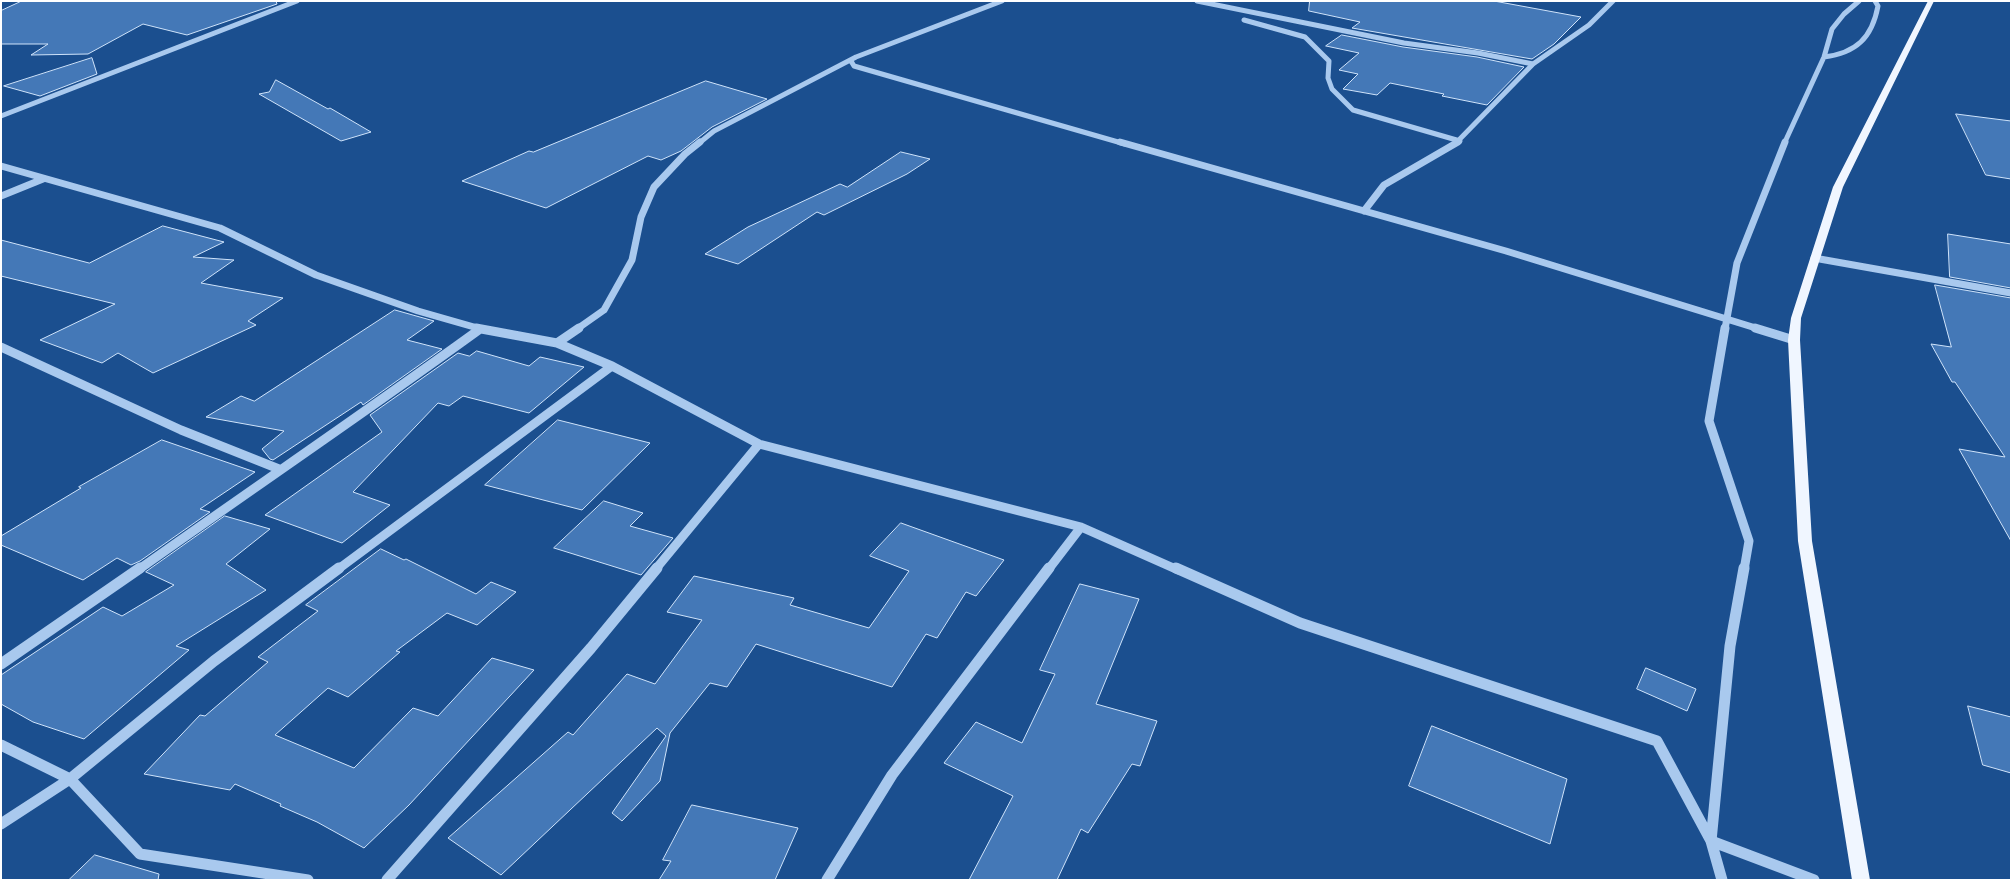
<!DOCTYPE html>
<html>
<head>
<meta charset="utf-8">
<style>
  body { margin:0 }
  #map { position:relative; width:2012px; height:881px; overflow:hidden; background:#1b4f8f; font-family:Poppins,sans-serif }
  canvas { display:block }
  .frame { position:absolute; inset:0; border:2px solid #fff; pointer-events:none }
</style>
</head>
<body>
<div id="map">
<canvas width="2012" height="881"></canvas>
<div class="frame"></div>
</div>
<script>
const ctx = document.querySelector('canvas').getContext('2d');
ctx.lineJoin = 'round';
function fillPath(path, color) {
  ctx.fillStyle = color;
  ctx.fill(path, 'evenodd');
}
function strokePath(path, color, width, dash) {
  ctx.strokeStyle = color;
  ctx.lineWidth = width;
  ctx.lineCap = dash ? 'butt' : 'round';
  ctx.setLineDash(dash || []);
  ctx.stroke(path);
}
const building = new Path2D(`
  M 22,1 L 276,1 L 277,4 L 187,35 L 143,24 L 88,54 L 31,55 L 48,44 L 1,44 L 1,11 Z
  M 1310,1 L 1494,1 L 1581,17 L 1554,44 L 1532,59 L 1352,28 L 1360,22 L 1309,11 Z
  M 1342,35 L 1403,47 L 1477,57 L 1524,67 L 1487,105 L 1442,96 L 1444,94 L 1390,83 L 1377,95 L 1343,89 L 1358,74 L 1339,70 L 1359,53 L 1326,46 Z
  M 92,58 L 97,74 L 40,96 L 4,86 Z
  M 276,80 L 328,109 L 330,108 L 371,132 L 341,141 L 259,94 L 269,92 Z
  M 706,81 L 767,99 L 712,127 L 681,151 L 661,160 L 648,156 L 546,208 L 462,181 L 529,151 L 533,152 Z
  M 1956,114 L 2011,121 L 2011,179 L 1986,175 Z
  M 901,152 L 930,159 L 907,174 L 824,215 L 817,212 L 738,264 L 705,254 L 748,227 L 840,184 L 847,187 Z
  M 163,226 L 224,242 L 193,257 L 234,260 L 201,283 L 283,298 L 248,321 L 256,325 L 153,373 L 118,353 L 102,363 L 40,340 L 115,304 L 1,276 L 1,240 L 89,263 Z
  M 1948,234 L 2011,244 L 2011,288 L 1950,277 Z
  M 1935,285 L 2011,298 L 2011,541 L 1959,449 L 2005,457 L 1955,382 L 1952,382 L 1931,344 L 1951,347 Z
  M 395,310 L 434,321 L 407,340 L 442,349 L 363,405 L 361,402 L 273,460 L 270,459 L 262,449 L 284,431 L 206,417 L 241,396 L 254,401 Z
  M 477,351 L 529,366 L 540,357 L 584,367 L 529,413 L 463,396 L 449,406 L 438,403 L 353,492 L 390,505 L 342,543 L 265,515 L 382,432 L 370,415 L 458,353 L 469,356 Z
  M 558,420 L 650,443 L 582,510 L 485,485 Z
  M 162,440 L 255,472 L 200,509 L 210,512 L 140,561 L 131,565 L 117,558 L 83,580 L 1,545 L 1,536 L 81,488 L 79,487 Z
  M 604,501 L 643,513 L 630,526 L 673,538 L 641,575 L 554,548 Z
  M 225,516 L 270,529 L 226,564 L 266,590 L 176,646 L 189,650 L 84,739 L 33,722 L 1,704 L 1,675 L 103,607 L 122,616 L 174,585 L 146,572 Z
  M 901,523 L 1004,560 L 976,596 L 966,592 L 937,638 L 926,634 L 892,687 L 756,644 L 727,687 L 710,683 L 670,733 L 660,781 L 622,821 L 612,813 L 666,736 L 657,728 L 501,875 L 448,838 L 568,732 L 573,735 L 627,674 L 655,684 L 702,620 L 667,612 L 694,576 L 794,598 L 790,605 L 869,628 L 909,571 L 870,556 Z
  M 381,549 L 404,560 L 406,559 L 476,594 L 491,582 L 516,592 L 477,625 L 447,613 L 396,651 L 400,652 L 348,697 L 328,688 L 275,735 L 354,768 L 413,708 L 438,716 L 492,658 L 534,670 L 409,805 L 364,848 L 317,822 L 280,806 L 281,804 L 235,784 L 230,790 L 144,774 L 200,715 L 205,716 L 268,662 L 258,657 L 318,611 L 306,605 Z
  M 1080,584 L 1139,599 L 1096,704 L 1157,721 L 1140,766 L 1132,764 L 1088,833 L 1081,829 L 1057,880 L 969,880 L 1013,796 L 944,763 L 976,722 L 1022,743 L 1055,674 L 1040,670 Z
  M 1646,668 L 1696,689 L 1687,711 L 1637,689 Z
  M 1968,706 L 2011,717 L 2011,773 L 1983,765 Z
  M 1432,726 L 1567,779 L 1550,844 L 1409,786 Z
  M 692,805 L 798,828 L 775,880 L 659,880 L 671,861 L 663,860 Z
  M 95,855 L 159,874 L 158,880 L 69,880 Z`);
fillPath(building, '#4478b7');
strokePath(building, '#cfe3fa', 1);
strokePath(new Path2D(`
  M 1197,1 L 1404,43 L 1478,53 L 1533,64
  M 1244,20 L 1305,37 L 1329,61 L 1328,78 L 1332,89 L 1353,110 L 1460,141
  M 1824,57 C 1856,53 1872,38 1878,6 L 1875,1
  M 851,61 L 854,66 L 1125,144
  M 1,116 L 297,1
  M 698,144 L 714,131 L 856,57 L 1002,1
  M 1455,144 L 1533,64 L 1589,25 L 1613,1
  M 1784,144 L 1824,57 L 1832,29 L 1844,14 L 1859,1`), '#a9c9ee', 5);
strokePath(new Path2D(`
  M 1120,142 L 1506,251 L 1759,329
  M 1,166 L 220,228 L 316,275 L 418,311 L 481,329
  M 1,196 L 43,179
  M 1364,211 L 1384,185 L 1458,142
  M 1814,258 L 2011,293
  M 577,329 L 604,310 L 632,260 L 641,217 L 654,187 L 685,154 L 700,142
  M 1725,329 L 1737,263 L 1785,142`), '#a9c9ee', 7);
strokePath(new Path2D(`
  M 476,328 L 557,343 L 612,366 L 759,444 L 1081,527 L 1178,570
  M 1725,328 L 1709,421 L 1749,541 L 1744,570
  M 1755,328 L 1794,340
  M 557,343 L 579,328
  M 1,347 L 181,430 L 279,469
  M 138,570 C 252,489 367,411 480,329
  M 337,570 L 612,366
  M 655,570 L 759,444
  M 1048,570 L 1081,527`), '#a9c9ee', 9);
strokePath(new Path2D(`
  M 1176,568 L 1300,623 L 1657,741 L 1711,841 L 1814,880
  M 1,664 L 140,568
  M 1,745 L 70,779 L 140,854 L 308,880
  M 1,824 L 70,779 L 214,661 L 339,568
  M 387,880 L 591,648 L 657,568
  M 827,880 L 892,775 L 1049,568
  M 1722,880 L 1711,841 L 1730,646 L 1744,568`), '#a9c9ee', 11);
fillPath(new Path2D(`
  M 1928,1 L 1934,1 L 1843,187 L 1801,318 L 1800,340 L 1812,541 L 1870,880 L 1852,880 L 1798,541 L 1788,340 L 1791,318 L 1833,187 Z`), '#f0f6ff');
</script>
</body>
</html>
